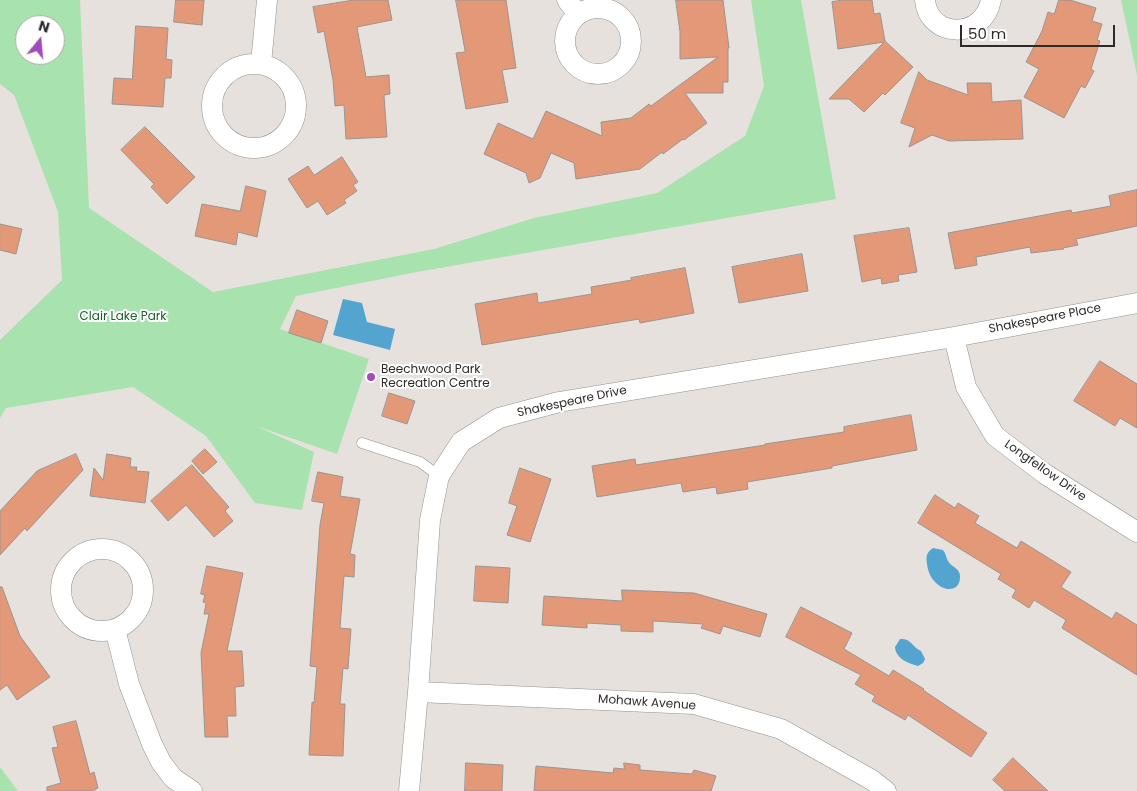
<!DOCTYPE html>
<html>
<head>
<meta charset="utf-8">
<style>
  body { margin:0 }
  #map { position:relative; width:1137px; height:791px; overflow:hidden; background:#e7e1dd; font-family:Poppins,sans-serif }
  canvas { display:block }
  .north { position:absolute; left:15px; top:15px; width:50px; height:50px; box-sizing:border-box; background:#fff; border:1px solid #abaaa9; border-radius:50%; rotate:17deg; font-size:14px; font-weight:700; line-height:20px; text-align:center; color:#2d2a29 }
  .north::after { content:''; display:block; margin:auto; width:18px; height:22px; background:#a24cba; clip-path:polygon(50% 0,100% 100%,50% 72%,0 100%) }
  .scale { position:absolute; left:960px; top:25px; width:155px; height:22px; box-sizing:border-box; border:2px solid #2d2a29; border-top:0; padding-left:6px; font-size:15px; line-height:18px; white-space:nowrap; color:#2d2a29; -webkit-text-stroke:4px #fff; paint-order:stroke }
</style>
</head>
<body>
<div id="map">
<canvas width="1137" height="791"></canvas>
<div class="north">N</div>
<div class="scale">50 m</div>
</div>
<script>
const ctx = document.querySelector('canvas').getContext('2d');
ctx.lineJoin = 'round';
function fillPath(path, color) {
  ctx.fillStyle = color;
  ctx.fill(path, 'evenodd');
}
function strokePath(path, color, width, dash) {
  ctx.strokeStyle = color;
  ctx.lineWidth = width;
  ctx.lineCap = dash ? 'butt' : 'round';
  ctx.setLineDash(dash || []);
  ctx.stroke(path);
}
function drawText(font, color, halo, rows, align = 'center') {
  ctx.font = font + ' Poppins,sans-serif';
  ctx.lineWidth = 4;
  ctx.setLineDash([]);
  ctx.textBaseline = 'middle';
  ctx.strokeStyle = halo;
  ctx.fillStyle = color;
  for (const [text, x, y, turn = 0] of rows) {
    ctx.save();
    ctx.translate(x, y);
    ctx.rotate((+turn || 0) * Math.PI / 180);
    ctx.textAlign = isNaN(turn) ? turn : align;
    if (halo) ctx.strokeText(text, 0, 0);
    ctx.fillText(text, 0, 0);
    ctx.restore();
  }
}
fillPath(new Path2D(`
  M 0,0 L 80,0 L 89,208 L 213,292 L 434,249 L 534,218 L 657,193 L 745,136 L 764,86 L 751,0 L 801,0 L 836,199 L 417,272 L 296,296 L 280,329 L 369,359 L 337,454 L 256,426 L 314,452 L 302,510 L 255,503 L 206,436 L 133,387 L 6,408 L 0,418 L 0,340 L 62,280 L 58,212 L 14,95 L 0,84 ZM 25,25 L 55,25 L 55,55 L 25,55 Z
  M 1121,0 L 1137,0 L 1137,75 Z
  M 0,767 L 18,791 L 0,791 Z`), '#a8e3af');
fillPath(new Path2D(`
  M 343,299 L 362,303 L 367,322 L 395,329 L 390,350 L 333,335 Z
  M 933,548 L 943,550 C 946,554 946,557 948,561 C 951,567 960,568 960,576 C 961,598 930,591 927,564 C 926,556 926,553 933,548 Z
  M 900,639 C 911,638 912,647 921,651 L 925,659 L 923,663 L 918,666 C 908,663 896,659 895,647 Z`), '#54a4d0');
const building = new Path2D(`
  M 176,0 L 204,0 L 202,25 L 174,22 Z
  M 354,0 L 388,0 L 392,20 L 357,27 L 366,77 L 389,75 L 390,94 L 384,95 L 387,137 L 346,139 L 344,105 L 335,106 L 333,80 L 324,31 L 318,33 L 313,7 Z
  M 456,0 L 506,0 L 516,68 L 502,70 L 508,102 L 466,109 L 456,53 L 465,52 Z
  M 676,0 L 723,0 L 729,48 L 728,48 L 728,82 L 723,82 L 723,93 L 685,93 L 707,123 L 684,140 L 683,139 L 663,154 L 662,152 L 640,169 L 576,179 L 574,163 L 551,153 L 540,178 L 529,183 L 526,173 L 484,154 L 498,123 L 533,139 L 546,111 L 602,136 L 601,122 L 631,118 L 649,104 L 651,106 L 718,57 L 680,59 L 680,32 Z
  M 844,0 L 872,0 L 874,14 L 880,13 L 885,41 L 913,67 L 885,95 L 883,93 L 864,112 L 849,99 L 829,99 L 884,42 L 838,49 L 832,2 Z
  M 1059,0 L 1070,0 L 1096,8 L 1092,21 L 1102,24 L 1097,40 L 1100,41 L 1091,69 L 1094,71 L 1085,88 L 1081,86 L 1064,118 L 1024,97 L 1039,69 L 1026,62 L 1042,31 L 1048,12 L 1054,14 Z
  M 136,26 L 168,28 L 166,59 L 172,60 L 171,78 L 165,78 L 163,107 L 112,104 L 114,78 L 132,79 Z
  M 919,72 L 927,80 L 968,95 L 967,83 L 991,83 L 992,102 L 1021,100 L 1023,139 L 949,141 L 932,135 L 909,147 L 915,128 L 901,123 Z
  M 145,127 L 195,177 L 167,204 L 151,187 L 154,184 L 121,150 Z
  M 342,157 L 358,182 L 353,185 L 357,191 L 344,200 L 346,203 L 327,215 L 318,201 L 307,208 L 288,179 L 308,166 L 314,175 Z
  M 246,186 L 266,191 L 257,237 L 238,232 L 236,245 L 195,236 L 202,204 L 240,211 Z
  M 1137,190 L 1137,226 L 1076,239 L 1078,245 L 1063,248 L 1064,249 L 1031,253 L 1030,247 L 976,257 L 977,265 L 955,269 L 948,233 L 1071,210 L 1072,213 L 1111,206 L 1109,196 Z
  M 0,224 L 22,229 L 16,254 L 0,250 Z
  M 909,228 L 917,272 L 898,275 L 899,281 L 882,284 L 881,278 L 862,282 L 854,236 Z
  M 802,254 L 808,291 L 739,303 L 732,267 Z
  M 685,268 L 694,313 L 640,323 L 639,319 L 482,345 L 475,304 L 537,293 L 538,303 L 592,294 L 591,287 L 632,280 L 631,278 Z
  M 297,310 L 328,321 L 321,343 L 289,333 Z
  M 1100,361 L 1137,384 L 1137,428 L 1120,418 L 1115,426 L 1074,401 Z
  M 389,393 L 415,401 L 407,424 L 382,416 Z
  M 911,415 L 917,450 L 832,466 L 832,468 L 747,482 L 748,489 L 717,494 L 716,487 L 683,492 L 681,483 L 597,497 L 592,466 L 635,459 L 636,465 L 765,445 L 765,444 L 844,432 L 844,427 Z
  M 205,449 L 217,462 L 203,474 L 192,461 Z
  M 76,454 L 83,470 L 27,531 L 25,528 L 0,555 L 0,511 L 37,471 Z
  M 107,454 L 131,458 L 130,467 L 137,467 L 136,471 L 149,472 L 145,503 L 90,496 L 94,468 L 103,480 Z
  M 192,465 L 229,507 L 225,511 L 233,521 L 214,537 L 186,505 L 168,521 L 151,501 Z
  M 520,468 L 551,479 L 530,542 L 507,535 L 517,506 L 509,503 Z
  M 318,472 L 343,477 L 340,496 L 360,499 L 350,554 L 355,555 L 354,577 L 344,576 L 340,628 L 351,629 L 348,669 L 343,668 L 340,704 L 345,704 L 343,756 L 309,755 L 312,702 L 314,703 L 317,667 L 310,666 L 320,525 L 324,503 L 312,501 Z
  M 935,495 L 955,508 L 958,503 L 979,516 L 975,523 L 1017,548 L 1021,541 L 1071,572 L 1061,587 L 1112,619 L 1116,612 L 1137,625 L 1137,675 L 1062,628 L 1066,620 L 1034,600 L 1029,608 L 1012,597 L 1016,590 L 998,579 L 1001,574 L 918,523 Z
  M 207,566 L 243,573 L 227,651 L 242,651 L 244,686 L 235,687 L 236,716 L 227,716 L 228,737 L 205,737 L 201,653 L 209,614 L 204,614 L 206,603 L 203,602 L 205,595 L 201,594 Z
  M 476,566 L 510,568 L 508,603 L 474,601 Z
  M 0,587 L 2,587 L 20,636 L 50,677 L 17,700 L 7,685 L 0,690 Z
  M 622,590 L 694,593 L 767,614 L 760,637 L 723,626 L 720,634 L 701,628 L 703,624 L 653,621 L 653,632 L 621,631 L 621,625 L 587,623 L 587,628 L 542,625 L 544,596 L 622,601 Z
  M 801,607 L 852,633 L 844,649 L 889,676 L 893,670 L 924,689 L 923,690 L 987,733 L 971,757 L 908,715 L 905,720 L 872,701 L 875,696 L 855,684 L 861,675 L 786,637 Z
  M 76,721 L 90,774 L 94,772 L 98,788 L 94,790 L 94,791 L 47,791 L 47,787 L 61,783 L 52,748 L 58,747 L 53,727 Z
  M 1013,758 L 1048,791 L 1005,791 L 993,780 Z
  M 466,763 L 503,765 L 502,791 L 465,791 Z
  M 624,763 L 640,765 L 640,770 L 692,774 L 694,770 L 716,776 L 711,791 L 534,791 L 536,766 L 613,773 L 614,768 L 624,769 Z`);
fillPath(building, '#e39877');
strokePath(building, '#9b9492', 1);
const service = new Path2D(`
  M 362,443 L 420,462 L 439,476`);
const minor = new Path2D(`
  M 567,0 L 578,14
  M 925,0 C 928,38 983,41 991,0
  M565 41a33 33 0 1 1 66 0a33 33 0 1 1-66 0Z
  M 261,64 L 267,0
  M212 106a42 42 0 1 1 84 0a42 42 0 1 1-84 0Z
  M 954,337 L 966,387 L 995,436 L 1045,474 L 1137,532
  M61 590a41 41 0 1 1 82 0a41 41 0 1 1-82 0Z
  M 115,629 L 129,684 L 152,744 L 161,762 L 173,778 L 192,791
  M 418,692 L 694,704 L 781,729 L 872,780 L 886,791
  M 409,791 L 418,692 L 430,520 L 439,476 L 461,442 L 499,418 L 559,402 L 954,337 L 1137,303`);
strokePath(service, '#96908c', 11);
strokePath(minor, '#96908c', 21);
strokePath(service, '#fff', 10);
strokePath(minor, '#fff', 20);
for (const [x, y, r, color] of [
  [371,377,5,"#a24cba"]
]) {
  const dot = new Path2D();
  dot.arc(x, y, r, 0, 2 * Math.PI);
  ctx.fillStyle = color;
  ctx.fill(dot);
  strokePath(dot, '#fff', 2);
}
drawText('12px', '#1a5e2b', '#fff', [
  ["Clair Lake Park",123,317]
]);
drawText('12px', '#2d2a29', '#fff', [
  ["Shakespeare Place",1045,319,-11],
  ["Shakespeare Drive",572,402,-12],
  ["Longfellow Drive",1045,471,35],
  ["Mohawk Avenue",647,703,4]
]);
drawText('12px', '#2d2a29', '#fff', [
  ["Beechwood Park",381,370],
  ["Recreation Centre",381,384]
], 'left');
</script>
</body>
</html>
